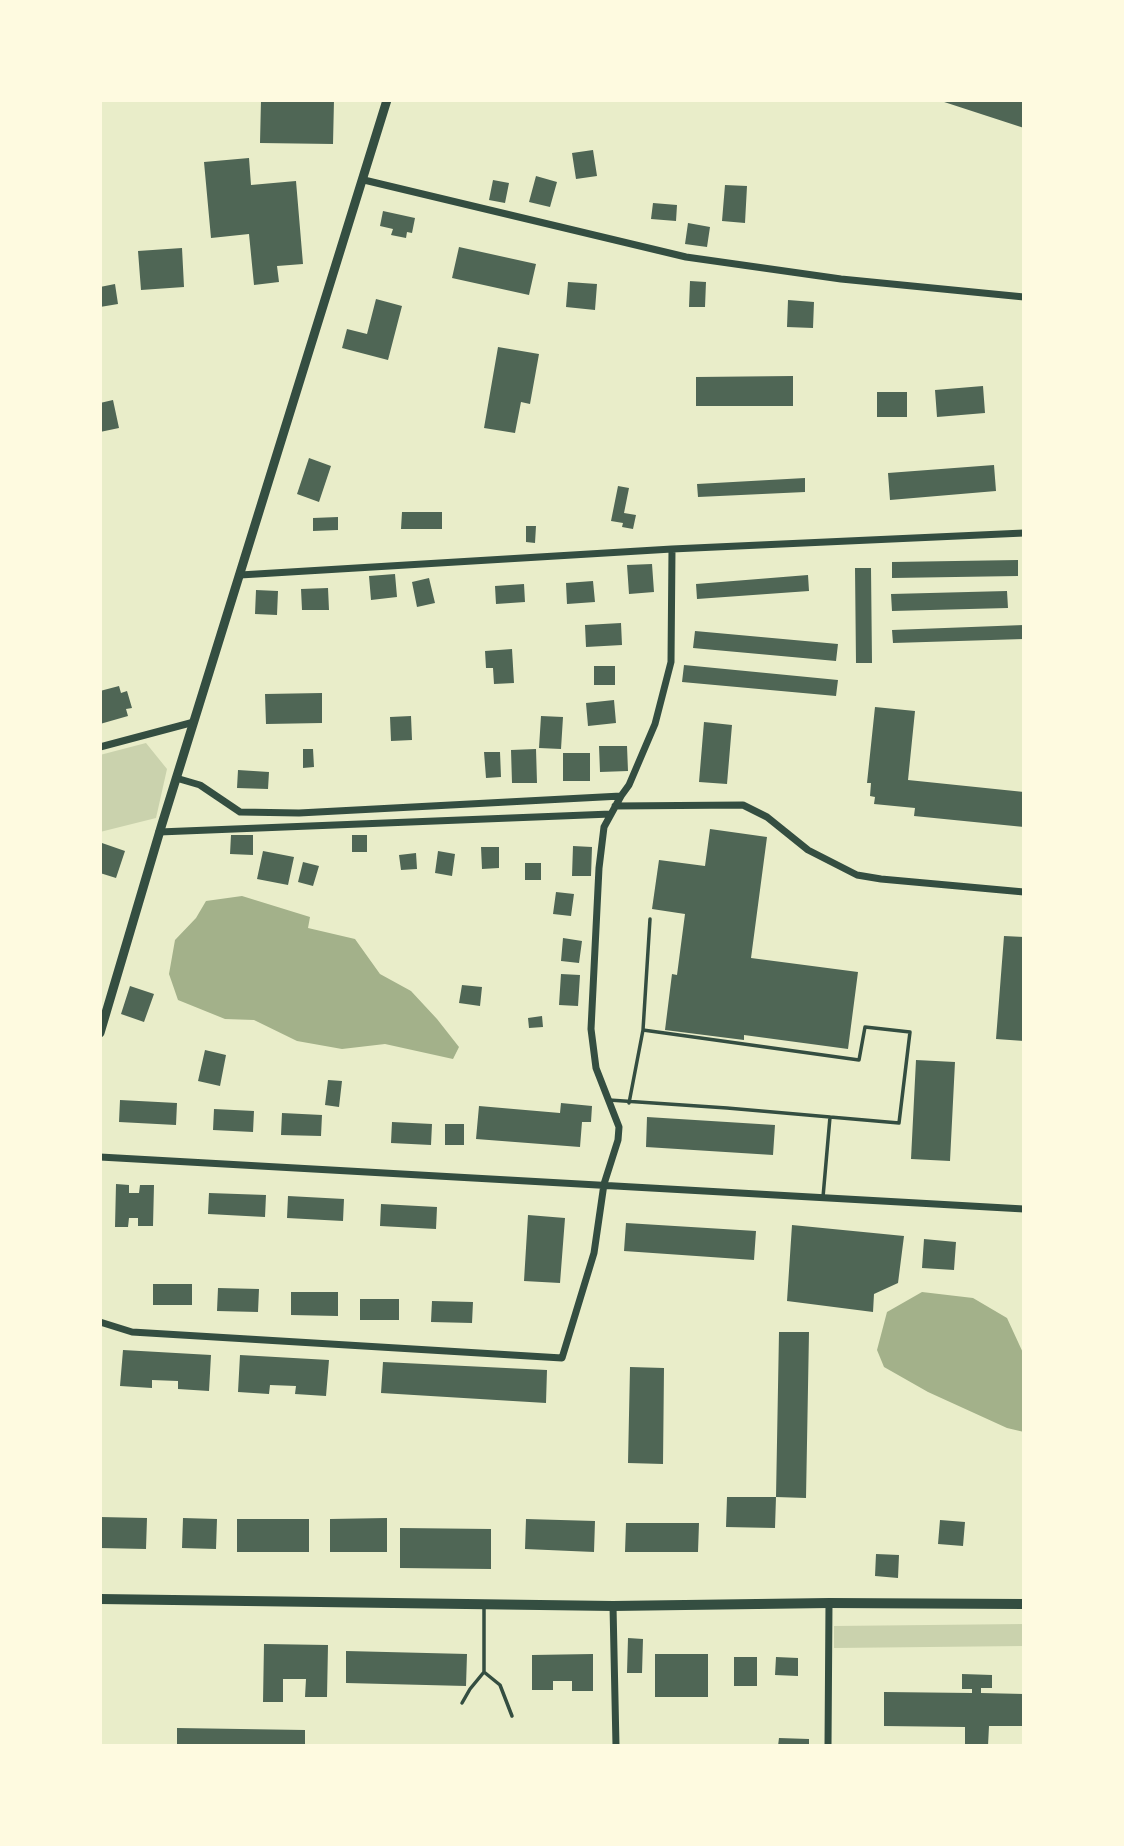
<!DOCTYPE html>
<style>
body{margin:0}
#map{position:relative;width:1124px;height:1846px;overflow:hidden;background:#e9edc9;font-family:Manrope,sans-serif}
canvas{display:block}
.frame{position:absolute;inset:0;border:102px solid #fefae0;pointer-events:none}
</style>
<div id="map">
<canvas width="1124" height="1846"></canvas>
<div class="frame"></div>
</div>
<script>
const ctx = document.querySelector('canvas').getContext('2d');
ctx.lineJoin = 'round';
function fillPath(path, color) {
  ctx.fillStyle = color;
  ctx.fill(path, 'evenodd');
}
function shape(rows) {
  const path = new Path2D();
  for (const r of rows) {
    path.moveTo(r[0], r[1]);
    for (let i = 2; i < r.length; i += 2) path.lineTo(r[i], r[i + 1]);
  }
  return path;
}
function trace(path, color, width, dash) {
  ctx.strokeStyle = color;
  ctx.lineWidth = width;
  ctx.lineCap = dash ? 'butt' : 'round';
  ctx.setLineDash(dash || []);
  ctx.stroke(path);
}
const green = shape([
 [146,743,167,769,156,818,100,832,100,755],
 [1024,1624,1024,1646,834,1648,834,1626]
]);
const water = shape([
 [242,896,310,917,308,928,355,939,380,974,411,991,437,1019,459,1047,453,1059,385,1044,342,1049,297,1041,254,1020,225,1019,178,1000,169,974,175,940,196,918,206,901],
 [922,1292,973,1298,1007,1318,1024,1355,1024,1432,1007,1428,928,1392,884,1367,877,1350,887,1312]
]);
const building = shape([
 [261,100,334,100,333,144,260,143],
 [938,100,1024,100,1024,128],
 [593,150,597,176,576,179,572,153],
 [249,158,251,185,296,181,303,264,277,266,279,282,254,285,249,234,211,238,204,162],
 [536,176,557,182,550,207,529,202],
 [493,180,509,183,505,203,489,200],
 [725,185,747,186,745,223,722,221],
 [653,203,677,205,676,221,651,219],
 [383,211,415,218,412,233,407,232,406,238,391,235,393,229,380,226],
 [688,223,710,227,707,247,685,244],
 [459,247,536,264,529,295,452,278],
 [182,248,184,287,141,290,138,251],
 [690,281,706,282,705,307,689,307],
 [568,282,597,284,595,310,566,307],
 [115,284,118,304,100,307,100,287],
 [376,299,402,306,388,360,342,348,347,329,367,334],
 [788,300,814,302,813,328,787,327],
 [498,347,539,354,530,404,521,402,515,433,484,428],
 [793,376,793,406,696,406,696,377],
 [983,386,985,413,937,417,935,390],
 [877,392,907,392,907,417,877,417],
 [113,400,119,428,100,432,100,403],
 [309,458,331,466,319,502,297,494],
 [994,465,996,491,890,500,888,473],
 [805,478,805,492,698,497,697,484],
 [618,486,629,488,624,513,636,515,633,529,622,527,623,523,611,521],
 [402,512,442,512,442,529,401,529],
 [338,517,338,530,313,531,313,518],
 [526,526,536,526,535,543,526,542],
 [1018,560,1018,576,892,578,892,562],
 [652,564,654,592,629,594,627,565],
 [855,568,871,568,872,663,856,663],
 [395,574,397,597,371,600,369,576],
 [808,575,809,591,697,599,696,584],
 [429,578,435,603,417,607,412,582],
 [593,581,595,602,567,604,566,583],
 [524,584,525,602,496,604,495,586],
 [328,588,329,610,302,610,301,589],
 [256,590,278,591,277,615,255,614],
 [1007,591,1008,608,892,611,891,594],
 [621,623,622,645,586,647,585,625],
 [1024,625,1024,639,893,643,892,630],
 [695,631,838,644,836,661,693,648],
 [512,649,514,683,494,684,493,668,486,668,485,651],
 [684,665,838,680,836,696,682,682],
 [594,666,615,666,615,685,594,685],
 [119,686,121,693,127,691,132,708,126,709,128,716,100,724,100,691],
 [322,693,322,723,266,724,265,694],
 [614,700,616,723,588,726,586,703],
 [875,707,915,711,908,780,1024,792,1024,827,914,816,915,808,874,804,875,797,870,796,871,783,867,783],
 [411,716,412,740,391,741,390,717],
 [541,716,563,717,561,749,539,748],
 [704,722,732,725,727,784,699,782],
 [599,746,627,746,628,771,600,772],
 [303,749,313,749,314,767,303,768],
 [536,749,537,783,512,783,511,750],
 [484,752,500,752,501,777,486,778],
 [563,753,590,753,590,781,563,781],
 [238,770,269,772,268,789,237,788],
 [710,829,767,837,751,958,858,972,848,1049,744,1035,744,1040,665,1030,672,974,677,975,685,914,652,909,659,860,705,866],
 [231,835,253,835,253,855,230,854],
 [352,835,367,835,367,852,352,852],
 [102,843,125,851,116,878,100,873],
 [573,846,592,847,591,876,572,876],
 [481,847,499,847,499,868,482,869],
 [263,851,294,857,288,885,257,879],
 [438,851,455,854,452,876,435,873],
 [416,853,417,869,401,870,399,855],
 [303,862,319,866,313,886,298,882],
 [525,863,541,863,541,880,525,880],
 [556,892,574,894,571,916,553,914],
 [1004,936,1024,937,1024,1041,996,1039],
 [563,938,582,941,579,963,561,961],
 [561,974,580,975,578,1006,559,1005],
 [462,985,482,987,480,1006,459,1003],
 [130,986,154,994,144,1022,121,1014],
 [542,1016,543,1027,529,1028,528,1018],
 [205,1050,226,1055,220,1086,198,1081],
 [916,1060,955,1062,950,1161,911,1159],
 [328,1080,342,1081,339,1107,325,1105],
 [120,1100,177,1103,176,1125,119,1122],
 [561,1103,592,1106,591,1122,582,1122,580,1147,476,1139,479,1106,560,1113],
 [214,1109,254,1111,253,1132,213,1130],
 [282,1113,322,1115,321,1136,281,1135],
 [647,1117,775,1125,773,1155,646,1147],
 [392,1122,432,1124,431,1145,391,1143],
 [445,1124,464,1124,464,1145,445,1145],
 [116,1184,129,1185,129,1193,139,1193,140,1185,154,1185,153,1226,138,1226,138,1218,129,1218,128,1227,115,1227],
 [209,1193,266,1195,265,1217,208,1214],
 [288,1196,344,1199,343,1221,287,1218],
 [381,1204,437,1207,436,1229,380,1226],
 [528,1215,565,1218,560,1283,524,1281],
 [626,1223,756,1231,754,1260,624,1251],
 [792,1225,904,1236,898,1283,874,1294,873,1312,787,1301],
 [924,1239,956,1242,954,1270,922,1268],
 [153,1284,192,1284,192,1305,153,1305],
 [218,1288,259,1289,258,1312,217,1311],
 [291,1292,338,1292,338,1316,291,1315],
 [360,1299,399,1299,399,1320,360,1320],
 [432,1301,473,1302,472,1323,431,1322],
 [779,1332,809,1332,806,1498,776,1497],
 [123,1350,211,1355,209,1391,178,1389,178,1381,152,1380,152,1388,120,1386],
 [240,1355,329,1360,326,1396,295,1394,296,1386,270,1385,269,1394,238,1392],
 [383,1362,547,1370,546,1403,381,1393],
 [630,1367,664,1368,663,1464,628,1463],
 [727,1497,776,1497,775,1528,726,1527],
 [100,1517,147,1518,146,1549,100,1548],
 [183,1518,217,1519,216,1549,182,1548],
 [387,1518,387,1552,330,1552,330,1519],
 [237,1519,309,1519,309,1552,237,1552],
 [526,1519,595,1521,594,1552,525,1549],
 [940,1520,965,1522,963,1546,938,1544],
 [626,1523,699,1523,698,1552,625,1552],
 [400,1528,491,1529,491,1569,400,1568],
 [876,1554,899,1555,898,1578,875,1576],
 [628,1638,643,1639,642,1673,627,1673],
 [264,1644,328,1645,327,1697,305,1697,306,1679,283,1679,283,1702,263,1702],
 [346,1651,467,1654,466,1686,346,1683],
 [593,1654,593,1691,572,1691,572,1681,553,1681,553,1690,532,1690,532,1655],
 [655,1654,708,1654,708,1697,655,1697],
 [734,1657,757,1657,757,1686,734,1686],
 [776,1657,798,1658,798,1676,775,1675],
 [962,1674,992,1675,992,1688,981,1688,981,1693,1024,1694,1024,1726,989,1726,988,1746,965,1746,965,1727,884,1726,884,1692,972,1693,972,1689,962,1689],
 [177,1728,305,1730,305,1746,177,1746],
 [779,1738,809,1739,809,1746,778,1746]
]);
const service = shape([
 [643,1030,859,1060,865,1027,910,1032,899,1123,830,1117,823,1197],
 [609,1100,727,1108,830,1117],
 [629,1103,643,1030,650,919],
 [484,1605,484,1672,500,1685,512,1716],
 [462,1703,470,1689,484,1672]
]);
const minor = shape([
 [364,180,686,257,841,279,1024,297],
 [240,575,672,549,1024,533],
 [100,747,194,722],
 [176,778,200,785,240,812,299,813,621,796],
 [615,806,743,805,767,817,808,850,857,875,881,879,1024,892],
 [159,832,611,814],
 [100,1157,1024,1209],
 [100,1322,132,1332,562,1358,594,1253,604,1184,618,1140,619,1127,596,1068,591,1029,599,868,604,827,621,796,629,785,655,724,671,662,672,549],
 [613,1606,616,1746],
 [828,1746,829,1603]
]);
const tertiary = shape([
 [100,1033,162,824,387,100]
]);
const secondary = shape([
 [100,1599,613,1606,829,1603,1024,1604]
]);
fillPath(green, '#cad2ad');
fillPath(water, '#a3b18a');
fillPath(building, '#4f6655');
trace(service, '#344e41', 3.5);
trace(minor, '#344e41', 7);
trace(tertiary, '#344e41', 9);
trace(secondary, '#344e41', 10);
</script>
